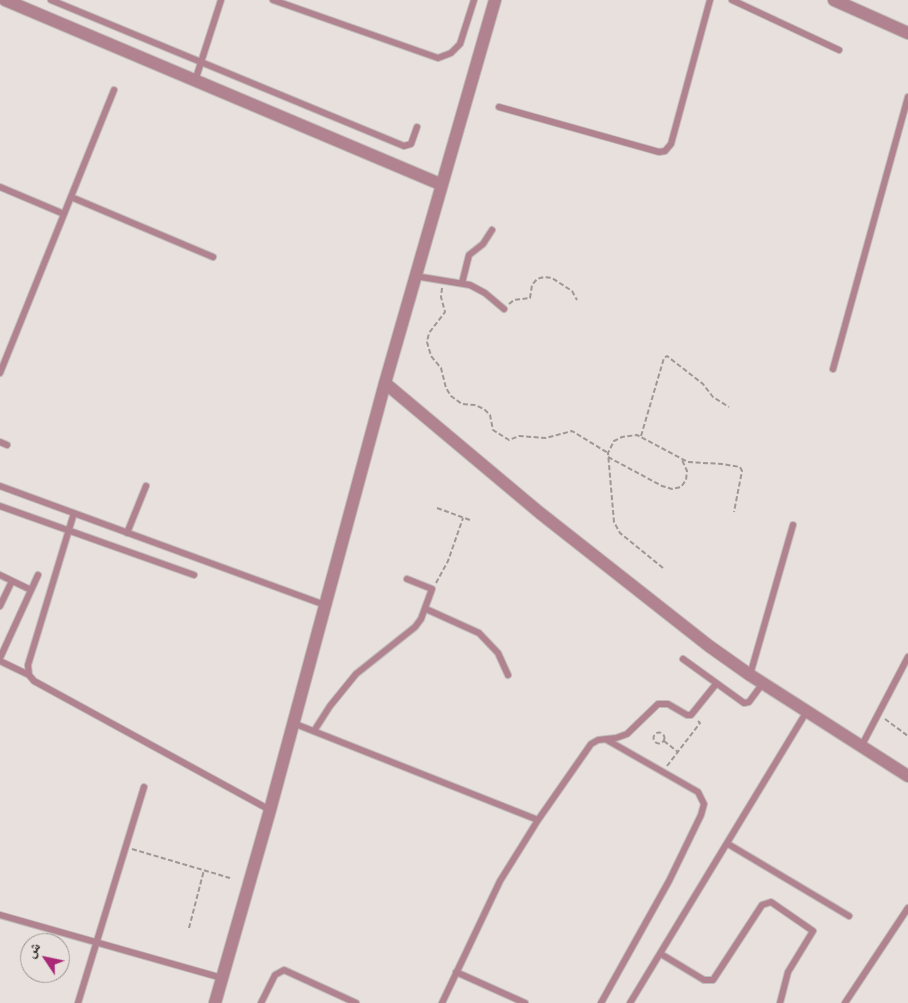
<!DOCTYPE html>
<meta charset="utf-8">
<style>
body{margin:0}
#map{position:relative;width:908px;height:1003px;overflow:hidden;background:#e7e0dc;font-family:Signika,"Noto Naskh Arabic",sans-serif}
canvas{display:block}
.north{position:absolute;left:20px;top:933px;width:50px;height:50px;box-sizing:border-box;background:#e7e0dc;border:1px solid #9c9693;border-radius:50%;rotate:304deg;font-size:14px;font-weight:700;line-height:20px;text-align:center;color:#2b2826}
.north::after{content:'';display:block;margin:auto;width:18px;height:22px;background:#a92877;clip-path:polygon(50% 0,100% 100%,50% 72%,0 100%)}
</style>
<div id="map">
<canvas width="908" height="1003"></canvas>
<div class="north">ش</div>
</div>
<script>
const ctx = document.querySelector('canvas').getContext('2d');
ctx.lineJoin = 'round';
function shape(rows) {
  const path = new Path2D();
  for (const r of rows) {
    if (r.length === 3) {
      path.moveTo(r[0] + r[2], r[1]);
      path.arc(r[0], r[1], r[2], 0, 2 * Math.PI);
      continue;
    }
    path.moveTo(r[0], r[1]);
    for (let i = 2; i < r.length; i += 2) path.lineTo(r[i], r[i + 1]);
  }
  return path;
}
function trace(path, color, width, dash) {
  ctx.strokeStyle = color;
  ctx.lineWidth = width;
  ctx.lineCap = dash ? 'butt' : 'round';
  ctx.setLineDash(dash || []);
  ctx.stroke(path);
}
const path = shape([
 [442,288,441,297,445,312,429,333,427,342,431,356,441,368,446,388,451,396,462,404,475,405,484,409,490,415,493,430,509,440,519,436,546,438,572,431,608,453],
 [509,304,514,300,530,298,532,285,537,279,544,277,552,278,572,291,577,300],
 [641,436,664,358,667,356,703,384,713,397,729,407],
 [608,457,662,486,672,489,681,487,686,480,687,471,682,460],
 [437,508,470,520],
 [663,568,620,533,614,522,608,453,614,441,622,437,637,435,688,462,722,464,740,467,742,471,734,512],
 [436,583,448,561,463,518],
 [885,719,908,736],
 [659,738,5.5],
 [664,741,678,752],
 [667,766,700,723,698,721],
 [132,849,230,878],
 [189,928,204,870]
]);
const service = shape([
 [51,0,404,146,411,144,417,127],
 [273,0,438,58,451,53,460,44,474,0],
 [732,0,839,50],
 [195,81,221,0],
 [499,107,659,152,665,151,671,144,710,0],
 [0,187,64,214],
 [71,197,213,257],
 [415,276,470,285,485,293,504,309],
 [462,283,469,255,483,244,492,230],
 [833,369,908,97],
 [0,373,114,90],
 [0,442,7,445],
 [0,486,325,605],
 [0,506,194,575],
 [74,513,28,665,29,675,34,681,270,810],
 [127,533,146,486],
 [0,575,31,590],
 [0,606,12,581],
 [426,609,479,633,498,653,508,675],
 [0,658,38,575],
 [683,659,744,703,749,702,763,683],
 [0,661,29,675],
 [750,675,793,525],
 [293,723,538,820],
 [314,731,330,706,356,674,415,627,421,619,432,589,407,579],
 [862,745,908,657],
 [728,844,849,916],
 [0,915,222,978],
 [661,954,704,980,713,980,762,905,771,902,813,931,788,972,780,1003],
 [456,972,525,1003],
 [78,1003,144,787],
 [261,1003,275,975,284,970,356,1003],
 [442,1003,500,881,538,820,591,744,598,740,616,738,627,734,658,704,668,704,687,715,691,715,716,684],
 [601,1003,669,881,701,815,704,804,698,792,607,740],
 [630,1003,807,711],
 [845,1003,908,908]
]);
const minor = shape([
 [5,0,440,184],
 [834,0,908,33],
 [385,383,540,513,709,646,750,675,908,776],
 [215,1003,270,810,385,383,495,0]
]);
trace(service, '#c1bbb8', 8);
trace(minor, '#c1bbb8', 14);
trace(path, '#9e9895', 2, [5, 2.5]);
trace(service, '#b18290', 6);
trace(minor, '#b18290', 12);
</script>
